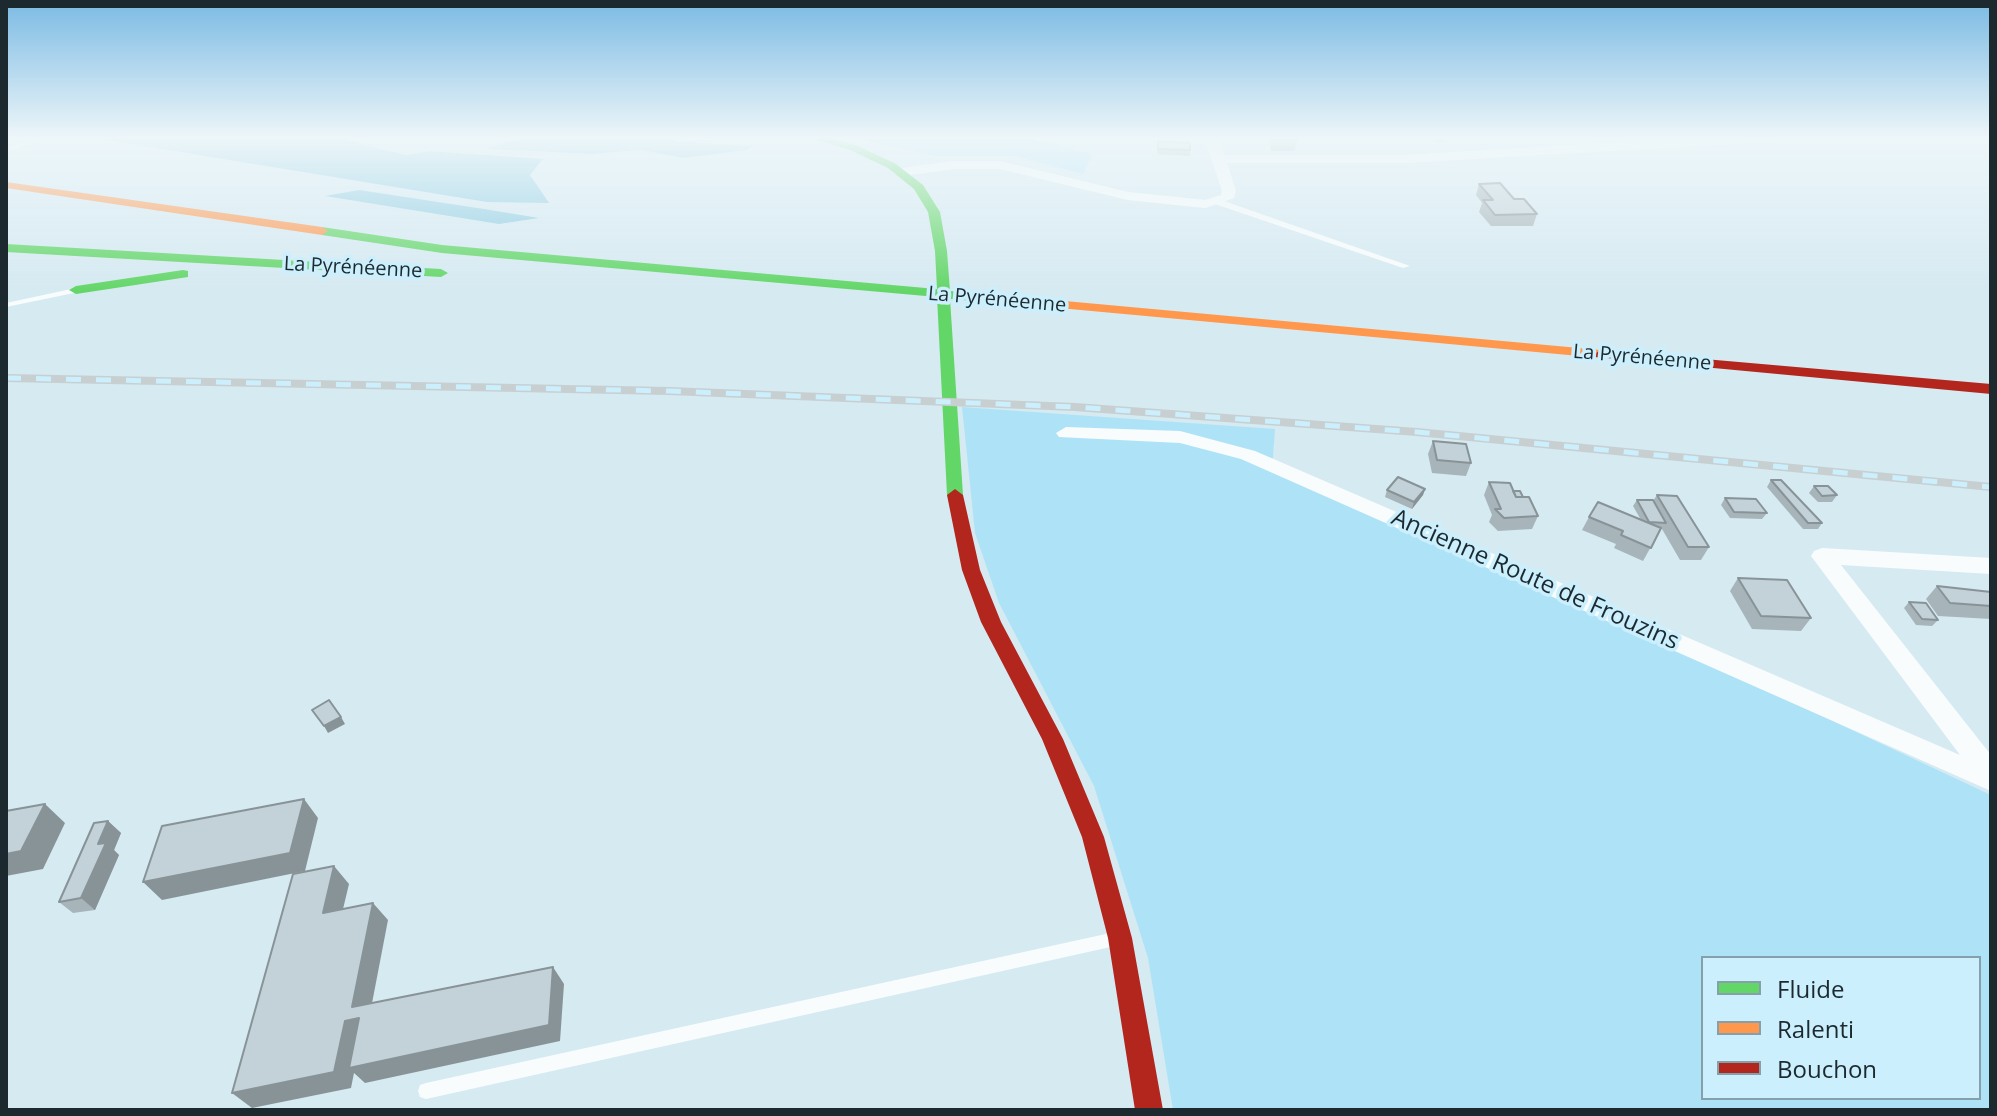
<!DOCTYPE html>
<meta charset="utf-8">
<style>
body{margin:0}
#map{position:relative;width:1997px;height:1116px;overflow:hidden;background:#d6eaf2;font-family:"Open Sans",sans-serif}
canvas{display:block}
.frame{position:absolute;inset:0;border:8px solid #1c2a2f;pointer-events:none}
.legend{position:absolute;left:1701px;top:956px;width:280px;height:144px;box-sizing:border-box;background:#cbeffd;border:2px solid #85a0ab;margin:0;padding:10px 14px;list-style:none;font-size:24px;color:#1c2a2f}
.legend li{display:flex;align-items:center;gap:16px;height:40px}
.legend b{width:40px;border:2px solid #85a0ab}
</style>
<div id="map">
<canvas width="1997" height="1116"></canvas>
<div class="frame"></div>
<ul class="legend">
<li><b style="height:10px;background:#63d668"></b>Fluide</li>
<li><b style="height:10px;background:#ff974d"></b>Ralenti</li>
<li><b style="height:10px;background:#b3261e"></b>Bouchon</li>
</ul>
</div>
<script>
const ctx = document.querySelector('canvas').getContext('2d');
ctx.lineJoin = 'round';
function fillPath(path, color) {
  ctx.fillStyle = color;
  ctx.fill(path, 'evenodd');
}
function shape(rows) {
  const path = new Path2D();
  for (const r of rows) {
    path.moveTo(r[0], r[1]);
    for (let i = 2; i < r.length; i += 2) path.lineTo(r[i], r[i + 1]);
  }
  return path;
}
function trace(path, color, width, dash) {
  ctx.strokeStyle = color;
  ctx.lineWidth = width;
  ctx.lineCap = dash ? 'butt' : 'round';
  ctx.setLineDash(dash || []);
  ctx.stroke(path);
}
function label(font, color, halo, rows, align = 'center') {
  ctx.font = font + ' "Open Sans",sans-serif';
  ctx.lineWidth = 7;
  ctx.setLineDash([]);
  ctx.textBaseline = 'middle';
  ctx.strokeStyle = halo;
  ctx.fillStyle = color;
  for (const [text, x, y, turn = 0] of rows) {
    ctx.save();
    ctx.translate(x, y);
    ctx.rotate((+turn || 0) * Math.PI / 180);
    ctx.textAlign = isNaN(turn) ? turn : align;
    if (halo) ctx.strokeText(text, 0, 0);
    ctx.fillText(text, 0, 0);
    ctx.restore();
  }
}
const green = shape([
 [842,136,1020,136,1093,154,1083,174,1015,156,935,156],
 [962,407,1275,429,1272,470,1743,679,1991,795,1991,1110,1173,1110,1148,958,1094,786,999,603,975,533],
 [1703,958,1979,958,1979,1098,1703,1098]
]);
const forest = shape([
 [82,136,330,136,406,155,429,151,543,159,530,175,549,203,487,202],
 [525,136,665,136,679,142,752,146,748,150,683,158,641,150,592,154,487,149],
 [359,190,484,209,539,218,499,224,325,196]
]);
const lane = shape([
 [39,136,49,136,6,152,6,148,39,136],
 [1215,200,1221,200,1410,266,1403,268,1215,204,1215,200],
 [76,288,79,288,79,292,6,307,6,303,76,288],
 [1115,932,1120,934,1123,939,1120,944,1115,946,426,1099,420,1097,418,1091,420,1085,426,1083,1115,932]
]);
const street = shape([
 [1204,136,1218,136,1224,155,1406,155,1723,136,1798,136,1792,140,1406,163,1227,163,1236,191,1234,198,1205,208,1128,200,1000,169,953,169,902,176,895,172,902,168,953,161,1000,161,1128,192,1205,200,1221,195,1222,191,1204,136],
 [1066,427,1180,431,1255,451,1960,755,1811,556,1814,551,1822,548,1991,558,1991,574,1841,565,1991,755,1991,791,1241,459,1180,443,1059,437,1056,433,1066,427]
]);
const fast = shape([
 [805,136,823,136,858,146,896,164,923,185,940,212,947,251,950,291,999,295,1006,299,999,303,950,299,963,495,961,499,949,499,947,495,937,297,442,253,322,235,316,231,322,227,442,245,937,289,935,251,928,212,914,189,888,168,850,150,805,136],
 [6,244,441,269,448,273,441,277,6,252,6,244],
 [183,270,188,271,188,277,76,294,69,290,76,286,183,270]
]);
const slow = shape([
 [6,182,322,227,328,231,322,235,6,188,6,182],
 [999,295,1601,350,1608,354,1601,358,994,302,994,296,999,295]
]);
const jam = shape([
 [1601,350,1991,384,1991,394,1596,357,1594,354,1601,350],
 [955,489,963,495,980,570,1001,622,1063,739,1104,837,1132,938,1163,1110,1135,1110,1108,938,1082,837,1042,739,981,622,962,570,947,495,955,489]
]);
const rail = shape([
 [6,378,669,391,1075,407,1417,432,1991,487]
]);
const wall = shape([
 [1269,136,1295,136,1297,140,1295,151,1271,151],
 [1333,136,1347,136,1346,139,1335,139],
 [1428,136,1447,136,1445,142,1435,142],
 [1557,136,1584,136,1583,139,1560,140],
 [1158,141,1190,150,1190,156,1157,154],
 [1479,184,1514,199,1537,214,1533,226,1491,226,1479,212,1482,203,1476,195],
 [1433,441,1471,463,1466,476,1432,473,1428,454],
 [1771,480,1822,523,1818,529,1803,529,1767,487],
 [1489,482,1513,491,1523,497,1538,516,1532,529,1498,531,1489,522,1492,515,1484,495],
 [1814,486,1837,495,1832,502,1818,502,1809,493],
 [1425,489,1423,495,1412,509,1385,497,1387,490],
 [1657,495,1709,547,1701,560,1680,560,1662,529,1661,529,1643,561,1614,548,1616,544,1582,530,1589,517,1641,520,1633,506,1637,500,1653,501],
 [1725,498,1767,513,1762,519,1730,518,1721,505],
 [1738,578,1811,618,1801,631,1752,629,1730,591],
 [1937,586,1991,592,1991,619,1938,616,1926,599],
 [1909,602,1938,620,1932,626,1916,625,1904,608],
 [108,821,121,833,114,850,119,855,95,910,73,913,59,902]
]);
const shadedWall = shape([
 [1561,136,1568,136,1567,139,1560,140],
 [1425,489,1423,495,1412,509,1414,502],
 [341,717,345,724,328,733,324,726],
 [304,799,318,818,305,871,162,900,143,882],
 [45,804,65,823,43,869,6,876,6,854],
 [108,821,121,833,114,850,119,855,95,910,81,898,98,844],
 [334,866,349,884,338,930,323,913],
 [373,903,388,920,368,1024,352,1007],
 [553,967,564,984,560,1041,365,1083,354,1073,351,1088,252,1108,232,1093,345,1021]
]);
const building = shape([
 [1272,136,1295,136,1297,140,1273,140,1272,136],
 [1158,141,1190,143,1190,150,1158,149,1158,141],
 [1500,183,1514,199,1524,199,1537,214,1495,215,1483,200,1493,200,1479,184,1500,183],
 [1433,441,1466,444,1471,463,1437,460,1433,441],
 [1398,477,1425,489,1414,502,1387,490,1398,477],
 [1771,480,1781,480,1822,523,1808,523,1771,480],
 [1489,482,1510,483,1516,497,1529,497,1538,516,1504,518,1495,509,1501,509,1489,482],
 [1814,486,1828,486,1837,495,1822,496,1814,486],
 [1513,491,1520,491,1523,497,1516,497,1513,491],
 [1657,495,1677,496,1709,547,1688,547,1657,495],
 [1725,498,1756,499,1767,513,1734,512,1725,498],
 [1637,500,1653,500,1666,523,1649,522,1637,500],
 [1598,502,1661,528,1651,548,1621,535,1623,531,1589,517,1598,502],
 [1738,578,1787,580,1811,618,1761,616,1738,578],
 [1937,586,1991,592,1991,606,1950,603,1937,586],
 [1909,602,1926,603,1938,620,1922,619,1909,602],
 [329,700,341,717,324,726,312,710,329,700],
 [304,799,290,853,143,882,162,826,304,799],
 [45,804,21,851,6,854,6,811,45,804],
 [108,821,98,844,106,843,81,898,59,902,94,823,108,821],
 [334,866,323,913,373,903,352,1007,553,967,549,1025,349,1068,359,1018,345,1021,334,1072,232,1093,293,874,334,866]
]);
const farStreetnames = [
 ["La Pyrénéenne",353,268,3],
 ["La Pyrénéenne",997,300,5],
 ["La Pyrénéenne",1642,358,5]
];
const streetNames = [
 ["Ancienne Route de Frouzins",1535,580,24]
];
fillPath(green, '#aee3f7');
fillPath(forest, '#8fcde2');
fillPath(lane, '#f9fcfd');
fillPath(street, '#f9fcfd');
fillPath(fast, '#63d668');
fillPath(slow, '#ff974d');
fillPath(jam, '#b3261e');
trace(rail, '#c8cfd1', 8);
trace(rail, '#cbeffd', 5, [15]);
fillPath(wall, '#a7b5ba');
fillPath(shadedWall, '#889397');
fillPath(building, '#c2d2d8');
trace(building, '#889397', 2);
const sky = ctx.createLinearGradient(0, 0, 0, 292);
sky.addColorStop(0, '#7bbae3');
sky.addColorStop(0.47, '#edf6f9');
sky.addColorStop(1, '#edf6f900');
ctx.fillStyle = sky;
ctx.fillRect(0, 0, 1997, 292);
label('20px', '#1c2a2f', '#cbeffd', farStreetnames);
label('24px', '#1c2a2f', '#cbeffd', streetNames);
</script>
